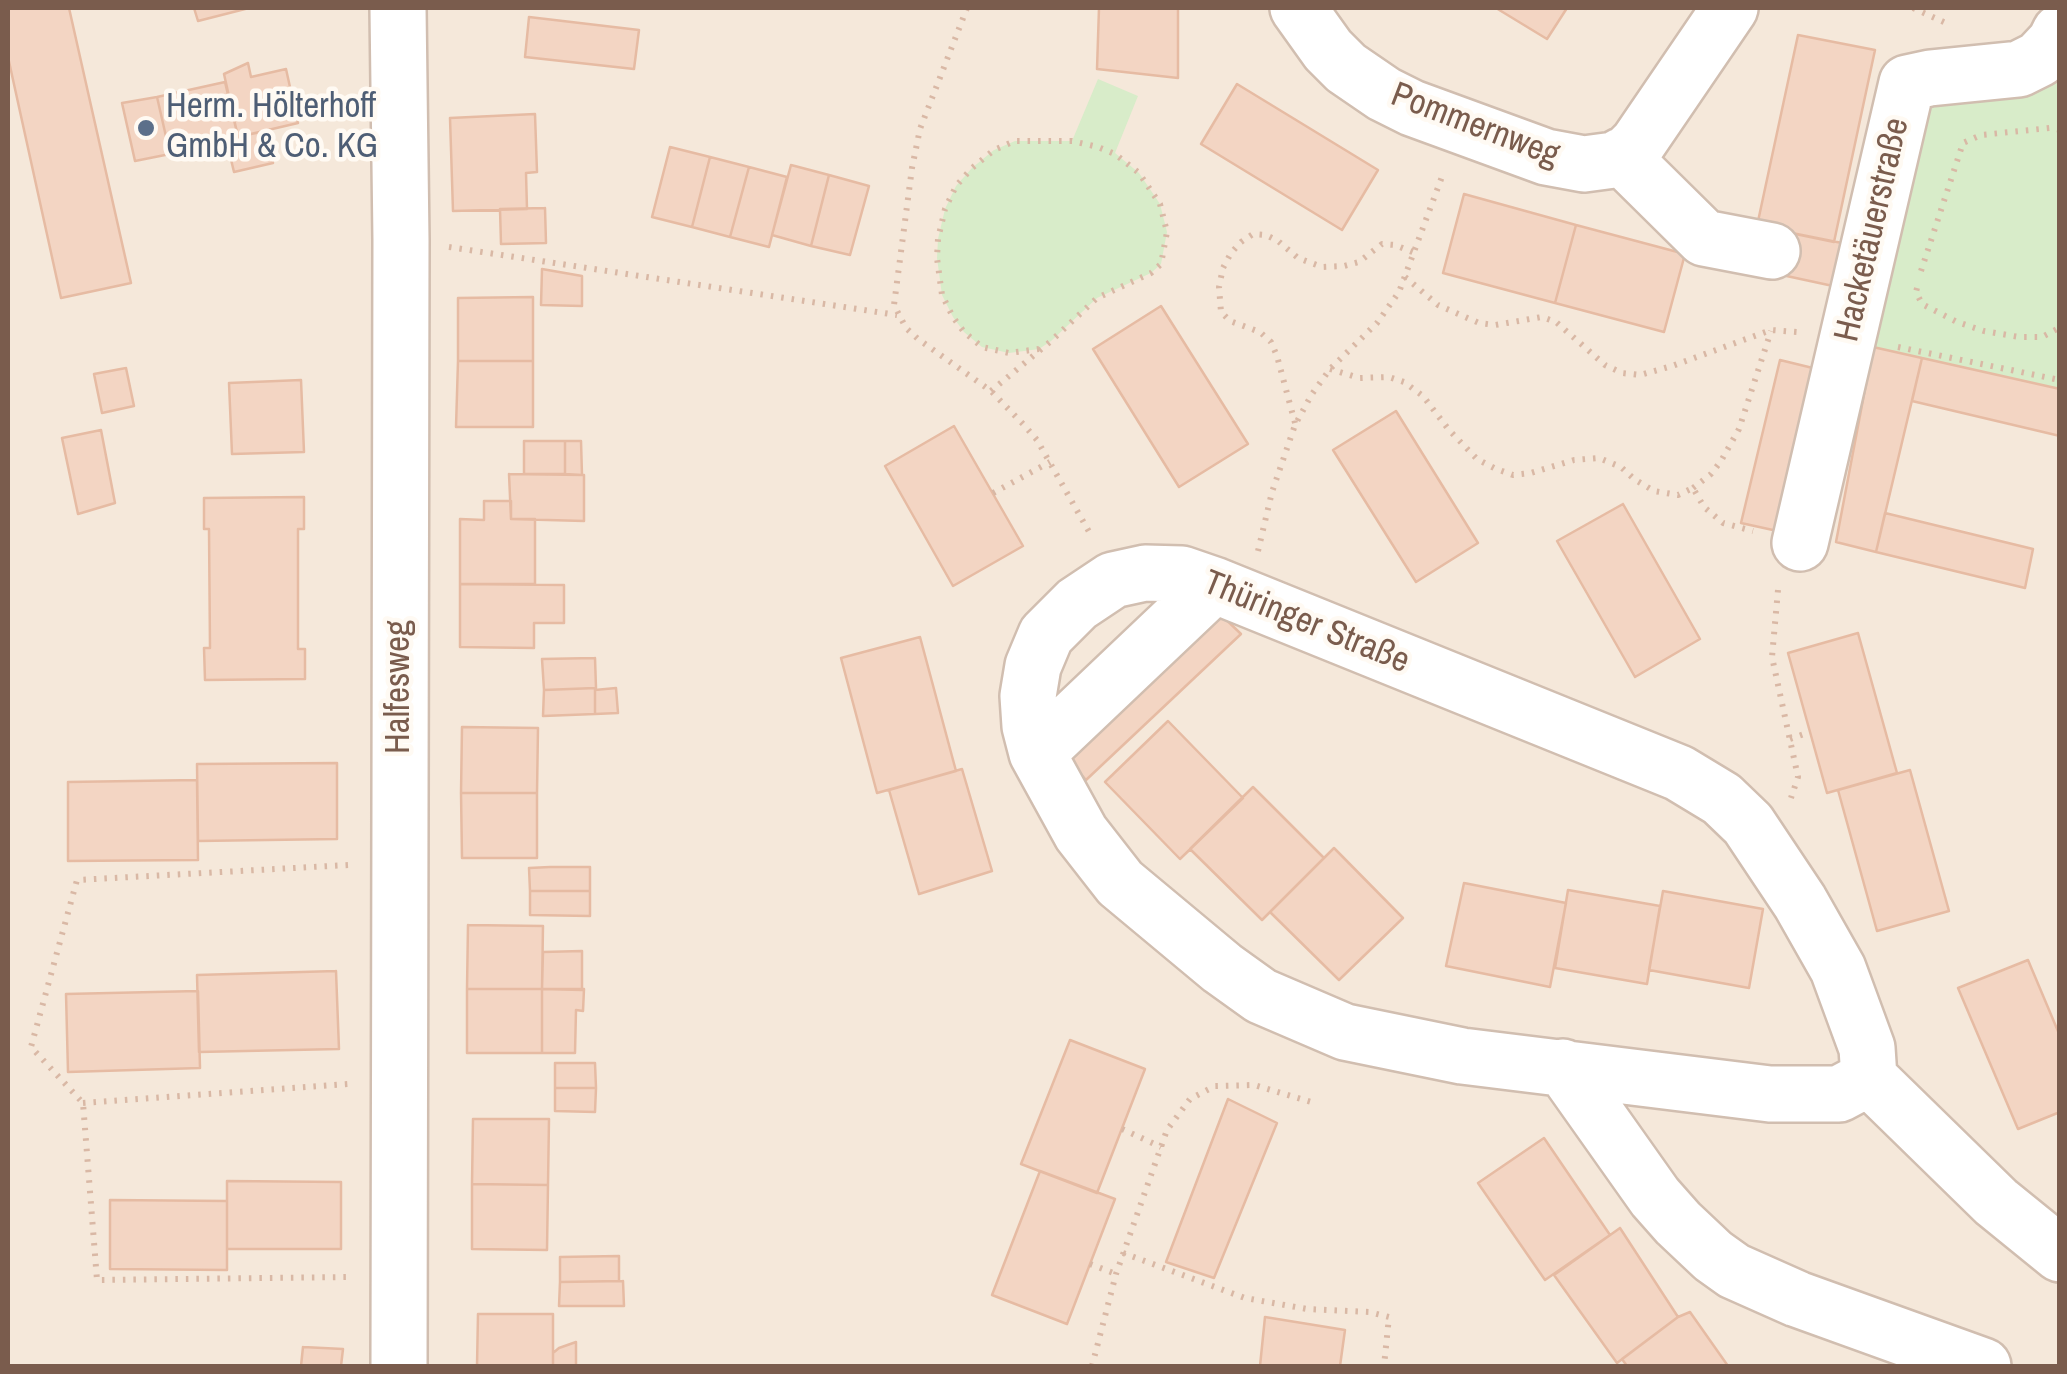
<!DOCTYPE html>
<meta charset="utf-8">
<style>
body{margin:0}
#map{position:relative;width:2067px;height:1374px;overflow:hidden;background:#fdf6ec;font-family:"Archivo Narrow",sans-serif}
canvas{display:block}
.frame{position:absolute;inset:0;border:10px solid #7a5c4d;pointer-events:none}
</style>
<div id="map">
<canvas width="2067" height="1374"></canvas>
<div class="frame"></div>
</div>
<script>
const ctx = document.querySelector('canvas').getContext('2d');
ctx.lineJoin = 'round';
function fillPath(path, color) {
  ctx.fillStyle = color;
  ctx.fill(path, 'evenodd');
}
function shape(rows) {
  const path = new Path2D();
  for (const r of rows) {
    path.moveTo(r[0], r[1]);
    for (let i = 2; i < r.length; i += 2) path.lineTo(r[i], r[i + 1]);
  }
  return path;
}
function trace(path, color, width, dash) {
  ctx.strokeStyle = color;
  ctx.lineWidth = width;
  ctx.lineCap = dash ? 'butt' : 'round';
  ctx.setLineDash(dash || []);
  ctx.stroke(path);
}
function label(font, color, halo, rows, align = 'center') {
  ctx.font = font + ' "Archivo Narrow",sans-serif';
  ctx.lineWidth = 9;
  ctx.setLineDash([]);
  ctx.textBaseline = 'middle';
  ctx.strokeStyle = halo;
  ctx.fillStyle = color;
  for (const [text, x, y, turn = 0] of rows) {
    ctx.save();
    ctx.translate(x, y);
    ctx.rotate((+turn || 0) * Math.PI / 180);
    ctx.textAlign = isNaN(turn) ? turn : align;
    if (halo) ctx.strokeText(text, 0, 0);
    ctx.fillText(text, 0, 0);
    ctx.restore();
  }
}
const residential = shape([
 [8,8,2059,8,2059,1366,8,1366]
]);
const green = shape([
 [1098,79,1138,96,1115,153,1139,173,1160,204,1167,232,1161,264,1151,273,1097,298,1051,341,1039,349,1009,353,982,347,964,332,953,317,942,295,937,258,938,239,945,209,956,186,972,168,994,150,1015,141,1072,141],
 [2059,80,2059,389,1873,347,1921,101]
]);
const building = shape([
 [8,8,69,8,131,283,61,298,8,57,8,8],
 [194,8,249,8,198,21,194,8],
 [1099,8,1178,8,1178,78,1097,69,1099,8],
 [1496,8,1567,8,1547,39,1496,8],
 [529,17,639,30,634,69,525,57,529,17],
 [1798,35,1875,50,1834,242,1757,226,1798,35],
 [248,63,251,77,286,69,298,123,238,137,224,74,248,63],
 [225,82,238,137,226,139,227,143,170,154,157,97,225,82],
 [1237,84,1378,170,1342,230,1201,144,1237,84],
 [157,97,170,154,135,161,122,103,157,97],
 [535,114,537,172,526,173,527,209,453,211,450,118,535,114],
 [266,131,273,163,234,172,226,139,266,131],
 [670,147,710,157,692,227,652,217,670,147],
 [710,157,749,167,730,237,692,227,710,157],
 [791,165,829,175,811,246,772,235,791,165],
 [749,167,787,177,769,247,730,237,749,167],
 [829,175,869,186,850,255,811,246,829,175],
 [1464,194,1576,225,1555,303,1443,273,1464,194],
 [545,208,546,243,501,244,500,209,545,208],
 [1576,225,1685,254,1664,332,1555,303,1576,225],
 [1777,230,1842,243,1833,286,1768,272,1777,230],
 [542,269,582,276,582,306,541,305,542,269],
 [533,297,533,361,458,361,458,298,533,297],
 [1161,306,1248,444,1179,487,1093,349,1161,306],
 [1873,347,1922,358,1876,552,1836,542,1873,347],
 [1922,358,2060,389,2060,436,1912,401,1922,358],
 [1780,360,1821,370,1782,532,1741,523,1780,360],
 [458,361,533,361,533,427,456,427,458,361],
 [126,368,134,406,102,413,94,374,126,368],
 [301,380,304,452,232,454,229,383,301,380],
 [1396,411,1478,543,1416,582,1333,450,1396,411],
 [954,426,1023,546,953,586,885,466,954,426],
 [101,430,115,503,78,514,62,438,101,430],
 [524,441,565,441,565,474,524,474,524,441],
 [565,441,581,441,582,475,565,474,565,441],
 [509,474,584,475,584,521,511,519,509,474],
 [304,497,304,529,298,529,298,649,305,649,305,679,205,680,204,648,210,648,209,529,204,529,204,498,304,497],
 [484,501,511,501,511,519,535,519,535,584,460,584,460,519,484,520,484,501],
 [1623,504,1700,639,1635,677,1557,541,1623,504],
 [1885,513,2033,549,2025,588,1876,552,1885,513],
 [460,584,564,585,564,623,534,623,534,648,460,647,460,584],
 [1212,606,1241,634,1086,780,1059,749,1212,606],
 [1858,633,1897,773,1827,793,1788,653,1858,633],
 [920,637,956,771,877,793,841,658,920,637],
 [595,658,596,688,544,690,542,659,595,658],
 [595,688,595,714,543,716,544,690,595,688],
 [616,688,618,713,595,714,595,690,616,688],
 [1168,721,1243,798,1180,859,1105,782,1168,721],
 [462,727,538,728,537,793,461,793,462,727],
 [337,763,337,839,198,841,197,764,337,763],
 [962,769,992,871,919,894,889,790,962,769],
 [1910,770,1949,911,1877,931,1838,790,1910,770],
 [197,780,198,860,68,861,68,782,197,780],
 [1253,787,1324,858,1262,920,1190,849,1253,787],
 [461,793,537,793,537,858,462,858,461,793],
 [1334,848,1403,918,1339,980,1270,912,1334,848],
 [550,867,590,867,590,891,530,891,529,868,550,867],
 [1464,883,1566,903,1550,987,1446,966,1464,883],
 [1568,890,1660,906,1647,984,1555,968,1568,890],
 [530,891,590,891,590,916,530,915,530,891],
 [1663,891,1763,909,1749,988,1649,970,1663,891],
 [468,925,543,926,542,989,467,989,468,925],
 [582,951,582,990,542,989,543,952,582,951],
 [2028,960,2060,1036,2060,1112,2018,1129,1958,988,2028,960],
 [336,971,339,1049,199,1052,197,975,336,971],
 [467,989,542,989,542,1053,467,1053,467,989],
 [542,989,584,989,583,1011,576,1010,575,1053,542,1053,542,989],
 [198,991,200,1068,68,1072,66,994,198,991],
 [1070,1040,1145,1069,1097,1193,1021,1164,1070,1040],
 [555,1063,595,1063,596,1088,555,1088,555,1063],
 [555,1088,596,1088,595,1112,555,1111,555,1088],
 [1228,1099,1277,1123,1214,1278,1166,1262,1228,1099],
 [473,1119,549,1119,548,1185,472,1184,473,1119],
 [1544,1138,1610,1235,1545,1280,1478,1183,1544,1138],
 [1040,1171,1115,1199,1067,1324,992,1295,1040,1171],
 [227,1181,341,1182,341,1249,227,1249,227,1181],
 [472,1184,548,1185,547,1250,472,1249,472,1184],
 [110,1200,227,1201,227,1270,110,1269,110,1200],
 [1620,1228,1678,1317,1617,1363,1554,1275,1620,1228],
 [619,1256,619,1281,560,1282,560,1257,619,1256],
 [623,1281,624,1306,559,1306,560,1282,623,1281],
 [1690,1312,1728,1366,1627,1366,1622,1359,1678,1317,1690,1312],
 [478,1314,553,1314,553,1366,477,1366,478,1314],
 [1265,1317,1345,1330,1340,1366,1260,1366,1265,1317],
 [576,1342,576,1366,553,1366,553,1353,559,1348,576,1342],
 [303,1347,343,1349,341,1366,301,1366,303,1347]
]);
const path = shape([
 [967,8,920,129,912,168,894,305,906,328,918,339,991,391,1023,424,1037,440,1092,537],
 [1913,8,1948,24],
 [449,247,897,315],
 [1921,271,1963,143,1981,135,2050,128,2060,130],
 [1405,277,1438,305,1479,323,1495,325,1542,317,1556,322,1605,365,1622,373,1640,375,1672,366,1771,330,1797,332],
 [1917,288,1916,292,1922,304,1957,322,1984,331,2019,337,2042,337,2057,329,2060,323],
 [1898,347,2060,380],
 [1330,369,1359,378,1389,377,1404,382,1423,396,1449,430,1477,459,1494,468,1513,475,1531,473,1574,460,1599,458,1621,467,1634,479,1654,491,1678,495,1693,488,1704,507,1723,523,1753,531],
 [991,391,1051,341,1097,298,1151,273,1161,264,1167,232,1160,204,1139,173,1115,154,1098,147,1072,141,1015,141,994,150,972,168,956,186,945,209,938,239,937,258,942,295,953,317,964,332,982,347,1009,353,1039,349],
 [1295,423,1277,356,1271,342,1260,332,1230,321,1221,312,1219,287,1223,268,1231,253,1241,242,1253,234,1266,235,1278,241,1298,258,1322,267,1344,266,1359,262,1382,244,1395,245,1415,253],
 [1693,488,1711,474,1721,461,1739,429,1771,331],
 [993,493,1050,462],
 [1258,551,1272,492,1295,425,1312,394,1330,369,1377,323,1399,292,1443,174],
 [1778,590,1772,657,1798,777,1791,798],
 [1790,739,1810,732],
 [348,865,77,880,31,1047,83,1103,97,1280,351,1277],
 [83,1103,348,1084],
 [1122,1129,1161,1147],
 [1123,1253,1245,1298,1307,1309,1369,1312,1389,1317,1384,1366],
 [1090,1264,1116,1274],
 [1092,1366,1116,1274,1167,1130,1190,1099,1215,1086,1254,1085,1315,1103]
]);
const minor = shape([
 [398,8,401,240,399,1366],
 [1298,8,1328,50,1346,68,1384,94,1412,108,1546,157,1584,164,1614,160,1628,153,1638,143,1730,8],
 [1621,156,1704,238,1772,251],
 [1800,543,1907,83,1930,78,2019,69,2039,59,2055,42,2060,32],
 [1145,573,1182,574,1214,585,1679,773,1722,799,1748,824,1800,902,1838,969,1867,1048,1869,1078,1839,1094,1770,1094,1462,1056,1345,1032,1261,996,1222,968,1120,883,1081,833,1037,753,1030,726,1028,696,1033,666,1046,635,1077,604,1113,580,1145,573],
 [1037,753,1214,585],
 [1563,1067,1655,1197,1678,1223,1713,1256,1734,1271,1797,1299,1983,1366],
 [1869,1078,1996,1202,2060,1254]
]);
const markers = [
 [146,128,10,"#5c6f8a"]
];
const serviceNames = [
 ["Herm. Hölterhoff",166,108],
 ["GmbH & Co. KG",166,148]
];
const streetNames = [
 ["Pommernweg",1475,126,21],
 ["Hacketäuerstraße",1873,230,-77],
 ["Thüringer Straße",1306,623,22],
 ["Halfesweg",400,687,-90]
];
fillPath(residential, '#f5e8da');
fillPath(green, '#d8ecc9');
fillPath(building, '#f3d5c3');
trace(building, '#e6bba3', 2.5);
trace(minor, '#d1beb0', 60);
trace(path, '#d9b8a5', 6, [2.5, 8]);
trace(minor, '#fff', 55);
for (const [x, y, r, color] of markers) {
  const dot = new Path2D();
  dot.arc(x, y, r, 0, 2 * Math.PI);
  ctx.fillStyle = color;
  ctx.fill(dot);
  trace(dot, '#fffaf3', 4);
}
label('35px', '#4e5e75', '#fffaf3', serviceNames, 'left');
label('35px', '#7a5c4d', '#fffaf3', streetNames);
</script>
